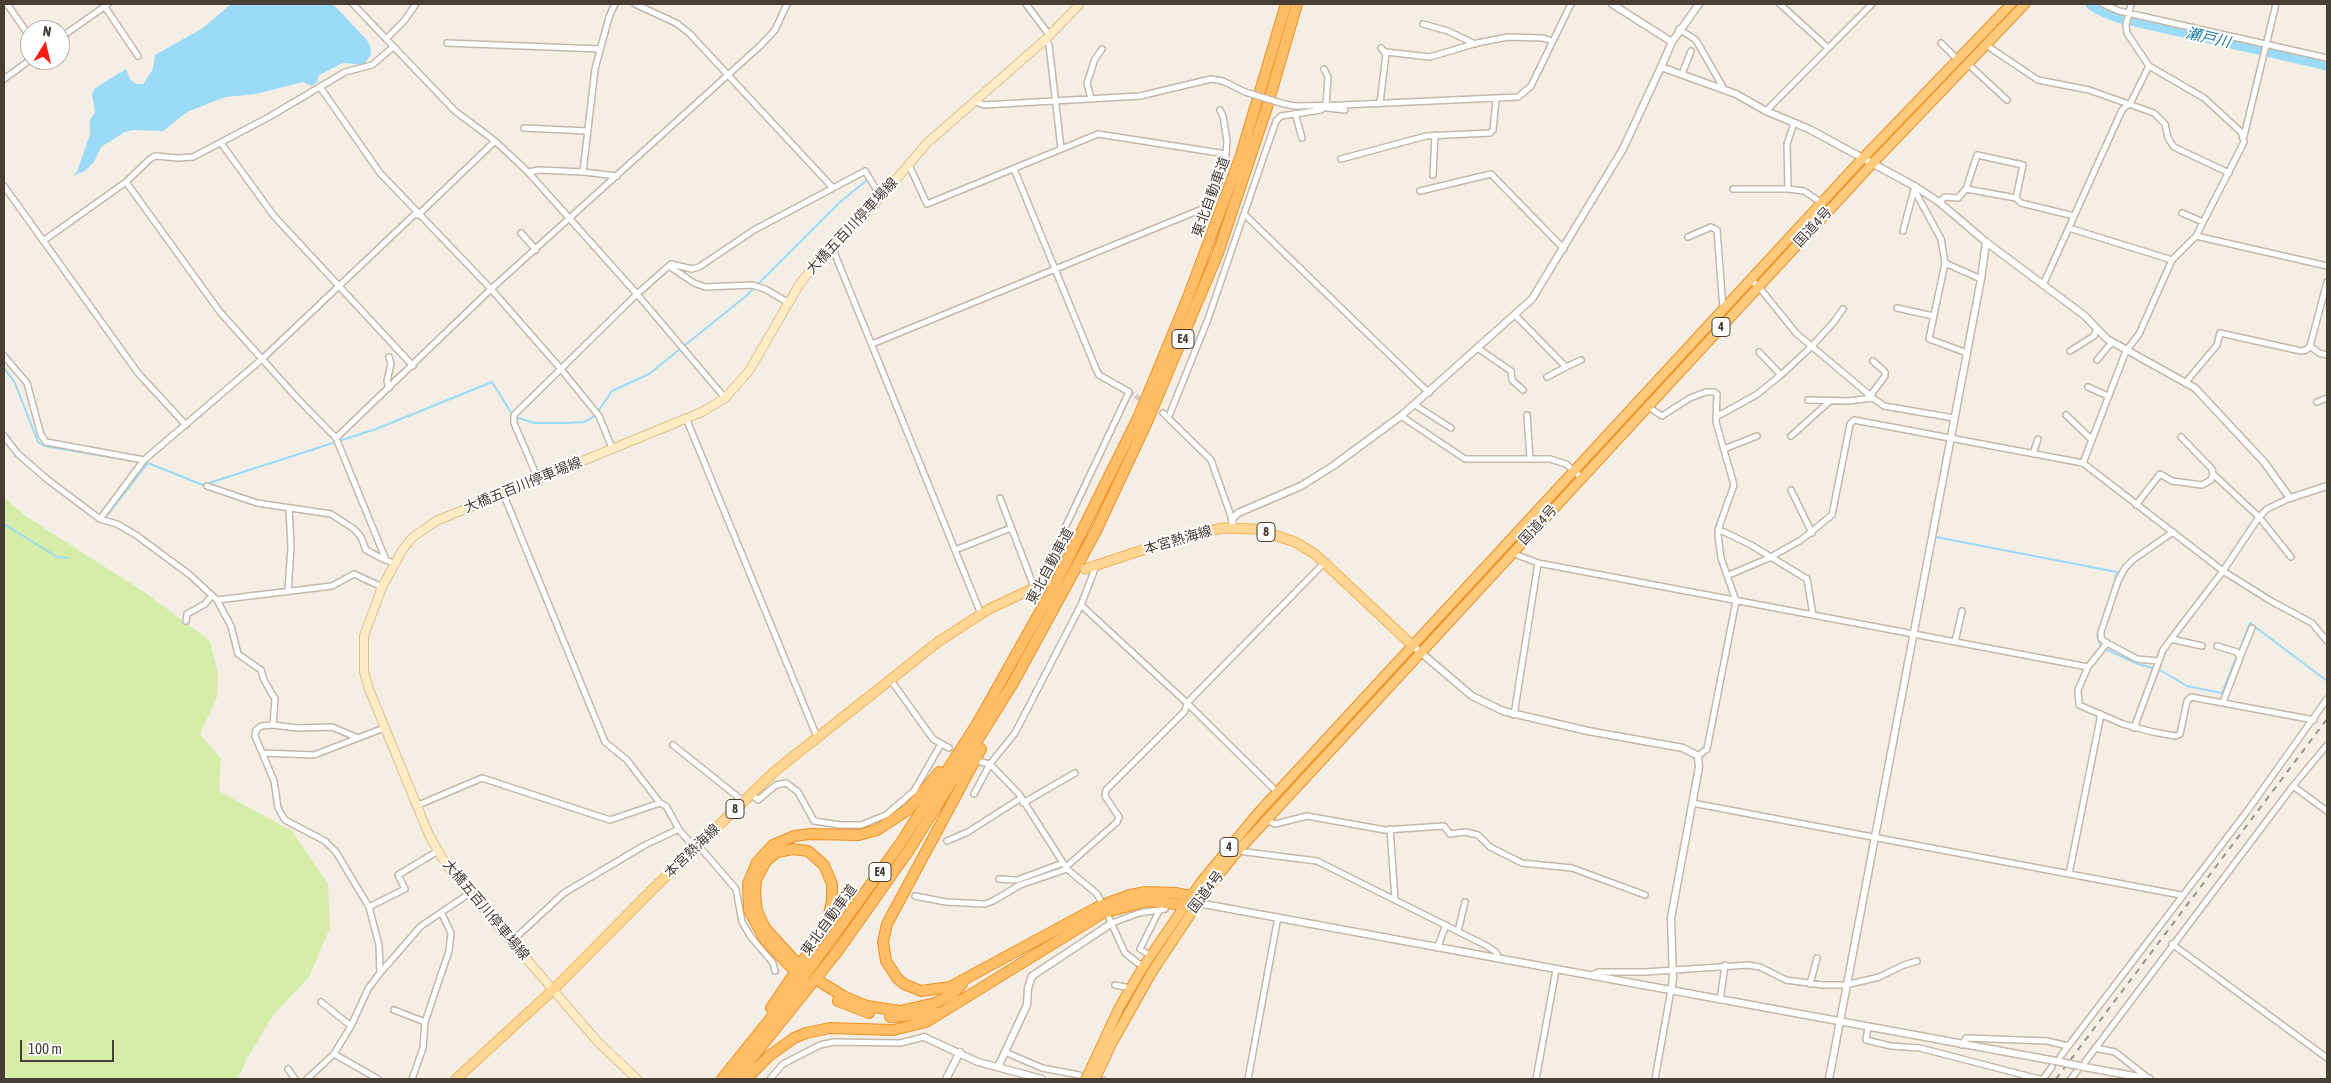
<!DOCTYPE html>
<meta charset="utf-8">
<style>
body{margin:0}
#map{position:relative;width:2331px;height:1083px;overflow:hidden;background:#f4eee5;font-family:"Asap Condensed",sans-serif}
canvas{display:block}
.frame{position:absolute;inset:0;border:5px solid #483e34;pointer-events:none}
.north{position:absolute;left:20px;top:20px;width:50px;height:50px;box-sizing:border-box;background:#fff;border:1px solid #b6b2ae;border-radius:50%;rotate:9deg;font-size:14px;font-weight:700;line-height:20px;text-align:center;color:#483e34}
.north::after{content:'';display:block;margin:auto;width:18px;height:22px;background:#ff1e11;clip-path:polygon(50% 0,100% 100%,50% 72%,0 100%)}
.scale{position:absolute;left:20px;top:1040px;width:94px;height:22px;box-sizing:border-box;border:2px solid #483e34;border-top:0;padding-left:6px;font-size:15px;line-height:18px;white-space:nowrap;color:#483e34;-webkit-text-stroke:4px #fff;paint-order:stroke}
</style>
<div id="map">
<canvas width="2331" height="1083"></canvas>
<div class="frame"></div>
<div class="north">N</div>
<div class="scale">100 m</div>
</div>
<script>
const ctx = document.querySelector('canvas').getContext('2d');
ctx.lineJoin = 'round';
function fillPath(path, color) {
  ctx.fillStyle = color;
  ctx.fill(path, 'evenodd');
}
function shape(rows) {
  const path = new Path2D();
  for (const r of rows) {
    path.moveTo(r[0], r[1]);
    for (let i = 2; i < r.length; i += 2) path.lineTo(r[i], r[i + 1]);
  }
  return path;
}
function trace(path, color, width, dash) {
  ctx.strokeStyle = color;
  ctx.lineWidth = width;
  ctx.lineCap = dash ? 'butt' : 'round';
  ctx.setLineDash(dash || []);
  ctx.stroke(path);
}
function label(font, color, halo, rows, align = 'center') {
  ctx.font = font + ' "Asap Condensed","Noto Sans JP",sans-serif';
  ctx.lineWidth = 4;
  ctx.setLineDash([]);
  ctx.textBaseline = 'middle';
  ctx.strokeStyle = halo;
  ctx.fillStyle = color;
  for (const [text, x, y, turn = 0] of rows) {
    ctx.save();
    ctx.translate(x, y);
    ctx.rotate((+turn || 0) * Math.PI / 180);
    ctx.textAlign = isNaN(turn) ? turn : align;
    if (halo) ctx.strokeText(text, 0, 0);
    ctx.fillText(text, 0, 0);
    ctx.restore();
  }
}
const green = shape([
 [4,498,27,517,147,594,210,641,218,673,217,697,200,734,221,759,219,791,292,831,328,884,330,928,309,977,274,1014,246,1060,238,1079,4,1079]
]);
const water = shape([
 [231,4,333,4,366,39,370,45,371,55,363,65,343,63,319,75,317,82,312,86,303,82,256,94,225,97,187,112,163,131,133,130,125,132,101,147,94,162,85,171,73,176,77,172,90,134,90,120,95,112,92,94,95,88,126,69,130,79,136,84,143,84,153,69,155,55,203,28]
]);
const stream = shape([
 [4,368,15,383,38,442,45,446,139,462],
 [516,417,534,423,567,423,584,422,595,416,612,391,649,374,746,296,839,203,867,180],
 [148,463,203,485,376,429,492,382,512,414],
 [106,517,148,463],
 [4,524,57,557,68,558],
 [1936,537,2117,572,2112,592],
 [2102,622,2097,635,2101,647,2138,664,2160,670,2187,686,2222,693,2250,623,2327,681]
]);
const river = shape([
 [2091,4,2098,9,2117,17,2327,65]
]);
const minorTunnel = shape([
 [1129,392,1145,402],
 [1094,1077,1106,1079]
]);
const minor = shape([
 [7,4,30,37],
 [103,4,138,56],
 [353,4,455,111,495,141,528,172,637,294,725,398],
 [615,4,609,17,595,69,583,172,617,176],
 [635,4,676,23,689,33,832,187],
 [1026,4,1050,36],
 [1780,4,1828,48],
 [2103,4,2119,11,2327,58],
 [1423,24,1448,31,1475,44],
 [1679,29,1696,40,1724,89],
 [60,38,108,4],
 [386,39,404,21,416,4],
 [1046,39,1049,45,1061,148],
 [447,43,600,49],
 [1941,43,1957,59],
 [1986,45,2038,80,2089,90,2154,113,2165,124,2168,138,2174,147,2229,173],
 [1386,52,1430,57,1477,43,1508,37,1543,38,1552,41],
 [1967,63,2007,100],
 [1324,69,1328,77,1326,105,1321,110,1281,116,1276,121,1244,214,1429,393],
 [1682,74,1691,51],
 [4,79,30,60],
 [320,87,380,173,491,289,560,368,599,416,612,448],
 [1091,99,1087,83,1095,59,1102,49],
 [975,101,984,105,1140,96,1211,79,1223,81,1245,92],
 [1380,103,1386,54,1381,48],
 [1284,104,1295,106,1343,105,1518,97,1531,86,1571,4],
 [1327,108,1345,110],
 [1220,110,1223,116,1227,141,1226,154],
 [1766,111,1872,4],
 [1295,113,1302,138],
 [524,128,587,131],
 [2244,136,2276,4],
 [221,143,274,216,413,366],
 [1341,159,1426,136,1490,133,1493,130,1496,100],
 [1014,169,1096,369,1099,375,1129,392,1038,585],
 [528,172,540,170,583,172],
 [1433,175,1435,135],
 [126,182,220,312,297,398,336,438,386,560,393,563],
 [4,186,138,373,186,425],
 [1916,187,1917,195,1941,239,1945,263,1929,339,1967,353],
 [1733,189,1788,189,1804,191,1822,203],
 [1788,189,1787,144,1794,123],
 [1420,191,1491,174,1564,249],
 [2016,198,2021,203,2074,216],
 [1939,202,1945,197,1958,198,1966,189,1977,155,2023,165,2016,198,1966,189],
 [2182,213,2203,222],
 [418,215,495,141],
 [2069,228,2172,260],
 [1903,231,1914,190],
 [521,233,536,250],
 [2196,236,2327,266],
 [1688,237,1711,227,1717,230,1723,309],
 [43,241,126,182,150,159,155,156,178,158,193,157,269,117,345,72,372,65,393,47],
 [832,247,981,614],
 [1945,263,1981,279],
 [669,266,694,283,705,287,752,285,765,289,789,303],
 [1751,280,1759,287,1796,333,1873,398,1884,406,1954,418],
 [2043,285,2122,110,2131,102,2149,66],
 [1897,308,1933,316],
 [1515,315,1566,367,1581,360],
 [872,344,1207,207,1215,195,1226,159,1226,154,1098,134,927,204,909,165],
 [2310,346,2319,353,2327,355],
 [1479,349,1511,371,1512,380,1523,390],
 [2070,351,2094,336,2097,329],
 [1759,352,1781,375],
 [4,356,27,383,41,435,46,442,144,460],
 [2097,360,2112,342],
 [1547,377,1566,367],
 [2186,382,2217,345,2220,333,2301,351,2306,350,2310,346,2327,282],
 [2088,387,2108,396],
 [389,388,387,381,391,364,389,357],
 [1870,396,1885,376,1885,372,1873,361],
 [1808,400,1848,401,1873,398],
 [2317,402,2327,398],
 [1415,405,1451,428],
 [1647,406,1662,416,1690,398,1706,392,1714,392,1717,394,1716,422,1734,485,1720,524,1718,535,1721,558,1736,601,1707,749,1698,756],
 [1163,413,1211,460,1232,519],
 [1527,415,1530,458],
 [2066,415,2092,440],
 [1169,416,1208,319,1244,214],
 [1401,416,1465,459,1550,459,1566,464,1582,478],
 [1716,417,1756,395,1781,375,1812,346,1833,323,1843,309],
 [686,418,817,737],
 [4,436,18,454,48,480,100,519,117,524,136,535,190,575,217,600,231,626,238,654,261,670,264,680,275,699,273,725,261,726,256,730,255,736,274,781,278,808,285,820,325,841,336,852,369,907,379,945,380,973,368,989,351,1026,334,1054,307,1079],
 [1791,436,1830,401],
 [336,438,491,289,761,45,775,30,787,4],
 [1724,449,1757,436],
 [2033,454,2038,439],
 [2083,463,2126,351,2139,334,2172,260,2196,236,2244,142,2241,132,2204,98,2149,66,2127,33,2126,25,2131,4],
 [2213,474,2259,517,2291,557],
 [538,479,514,423,514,415,637,294,671,264,692,269,699,267,754,230,865,171,881,197],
 [207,486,257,503,331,514,354,529,361,537,366,550,385,560],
 [1791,490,1812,533],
 [503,493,605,742,627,760,660,803,666,806,680,831,695,848],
 [1000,498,1034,587],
 [2136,505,2160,474,2172,481,2202,485,2211,480,2213,474,2212,469,2181,437],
 [100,519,144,460,261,360,416,213],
 [1718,529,1751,545,1807,579,1813,615],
 [955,550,1011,528],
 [1512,553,1538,563,2088,667,2078,690,2079,705,2123,724,2153,732,2175,736,2180,734,2187,701,2191,697,2314,720],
 [1729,575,1769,558,1801,540,1832,515,1850,424,1854,420,2083,463,2223,571,2271,601,2312,623,2327,641],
 [288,591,291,547,289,508],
 [217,600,332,586,354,574,382,587],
 [1081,605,1187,703,1277,792],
 [186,621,187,614,205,604,212,595],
 [2171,639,2202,646],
 [1955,642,1962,611],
 [2217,646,2237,652,2240,658,2223,702],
 [2240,657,2252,628],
 [2159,661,2137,659,2105,642,2101,638,2101,632,2118,581,2125,568,2134,559,2173,532],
 [2088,667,2107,643],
 [890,679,933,739,949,748],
 [1514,715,1538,563],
 [273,725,297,728,332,727,358,738],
 [2134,728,2163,650,2171,639,2223,571,2259,517,2267,509,2290,498],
 [673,745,743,801],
 [263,753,314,755,384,728],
 [981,762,990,764,1019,794,1067,869,1096,893,1100,899],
 [2293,786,2327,811],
 [751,794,758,800,776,785,786,783,798,792,814,821,840,825,861,825,886,815,914,791,941,744],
 [974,794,990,764,1015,733,1081,605,1096,566],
 [1023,803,1075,773],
 [1692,803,2181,895],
 [416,806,482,778,610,820,660,803],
 [1266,820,1275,824,1307,816,1385,830,1444,826,1450,834,1465,832,1478,835,1490,847,1522,863,1572,868,1645,895],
 [1390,829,1395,899],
 [947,841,968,832,1021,798],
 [698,845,736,889,742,922,751,937,773,963,775,971],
 [1238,851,1317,861,1485,945,1496,952,1499,959],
 [1066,867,1117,822,1119,817,1105,796,1106,790,1185,711,1187,703,1325,562],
 [2069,874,2101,714],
 [999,879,1017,880,1063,863],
 [915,896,946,902,985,904,993,901,1020,885,1067,869],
 [369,907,405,889,398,875,438,851],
 [1109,918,1125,953,1143,967],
 [1112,923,1139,913,1165,909],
 [1458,931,1465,902],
 [512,941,564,893,645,845,679,829],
 [2172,944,2327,1058],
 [1437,948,1446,925],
 [1151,956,1140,949,1159,911],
 [380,973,421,926,470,893],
 [1592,975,1598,972,1645,972,1748,965,1760,967,1786,980,1823,985,1846,985,1879,977,1904,965,1917,961],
 [1810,984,1817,958],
 [1115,985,1131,988],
 [1720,1000,1725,965],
 [321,1002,351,1026],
 [394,1010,425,1022],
 [1868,1028,1866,1040,1891,1046,1920,1048,2039,1079],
 [1962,1045,1966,1038,2047,1041,2068,1046],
 [2095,1048,2115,1052,2148,1078],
 [1005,1052,1042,1068,1079,1075],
 [334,1054,378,1079],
 [2060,1057,2248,810,2327,699],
 [2085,1062,2293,786,2327,745],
 [288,1069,295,1079],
 [412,1079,423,1048,425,1022,449,951,451,933,442,914],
 [770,1079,783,1064,820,1045,834,1042,900,1043,924,1037],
 [1248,1079,1278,917],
 [1536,1079,1556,970],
 [1655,1079,1671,990],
 [2043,1079,2052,1067],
 [2071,1079,2077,1071]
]);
const tertiary = shape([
 [1612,4,1672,42,1661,67,1736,94,1766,111,1809,129,1916,187,1939,202,1986,242,2085,316,2107,339,2195,388,2264,462,2290,498,2327,486],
 [1672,42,1699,4],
 [1233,528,1232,519,1238,513,1301,486,1333,466,1401,416,1532,299,1623,149,1661,67],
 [1412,645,1472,696,1503,711,1588,731,1683,748,1698,756,1699,767,1671,918,1673,979,1671,990],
 [1198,903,2061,1062],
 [924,1037,978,1062,1042,1079],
 [2079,1066,2150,1079],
 [998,1067,1027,1005,1028,988,1032,976,1112,923],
 [946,1079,960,1052],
 [1829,1079,1981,279,1986,242]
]);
const secondary = shape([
 [637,1079,597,1041,469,892,447,866,429,835,369,689,364,672,364,636,382,587,403,549,412,538,436,521,702,412,725,398,749,371,799,285,820,258,881,197,927,143,1046,39,1080,4]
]);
const primary = shape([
 [1085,569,1191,534,1224,528,1256,529,1295,542,1315,554,1412,645],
 [456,1079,553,990,654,888,775,771,938,642,989,609,1047,582]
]);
const trunk = shape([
 [1086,1079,1119,1008,1143,967,1201,882,1257,814,1862,159,2011,4],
 [1095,1079,1112,1043,1152,972,1208,888,1238,851,1872,164,2025,4]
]);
const motorway = shape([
 [981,749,887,924,883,942,886,961,897,978,904,984,921,991,950,987,1100,906,1130,895,1146,892,1175,893,1191,896,1198,903],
 [793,969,765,940,749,910,748,884,757,862,773,845,794,836,810,834,859,835,877,830,909,809,939,772],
 [822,983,845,997,867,1006,900,1011,935,1003,953,994,962,984],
 [838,1001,869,1013],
 [771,1008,819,937,828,920,832,900,832,884,824,865,808,851,793,849,777,852,766,861,756,880,755,894,757,911,765,928,797,963],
 [890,1017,936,1013],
 [722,1079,800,982,900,844,977,724,1054,587,1138,418,1187,300,1240,158,1286,4],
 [735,1079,837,952,909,850,1013,683,1096,531,1147,422,1218,253,1267,107,1297,4],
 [746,1079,769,1056,794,1038,806,1033,830,1028,893,1030,926,1022,1103,913,1147,901,1186,905,1198,903]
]);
const rail = shape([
 [2056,1079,2327,719]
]);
const minorBridge = shape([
 [1245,92,1284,104]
]);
const tertiaryBridge = shape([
 [2061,1062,2079,1066]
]);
const shields = [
 [1721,327,18],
 [1183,339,22],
 [1266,532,18],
 [735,809,18],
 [1229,847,18],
 [880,872,22]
];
const shieldNames = [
 ["4",1721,327],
 ["E4",1183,339],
 ["8",1266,532],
 ["8",735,809],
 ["4",1229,847],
 ["E4",880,872]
];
const streetNames = [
 ["東北自動車道",1211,197,-70],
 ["大橋五百川停車場線",852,226,-47],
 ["国道4号",1813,227,-47],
 ["大橋五百川停車場線",523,485,-22],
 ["国道4号",1538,525,-47],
 ["本宮熱海線",1178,540,-16],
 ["東北自動車道",1050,566,-62],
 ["本宮熱海線",692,851,-44],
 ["国道4号",1206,892,-53],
 ["大橋五百川停車場線",486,910,50],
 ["東北自動車道",829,920,-54]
];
const waterNames = [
 ["瀬戸川",2208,38,13]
];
fillPath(green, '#d5eda9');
fillPath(water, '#9bdbf8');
trace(stream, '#9bdbf8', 2);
trace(river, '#9bdbf8', 11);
trace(minorTunnel, '#d2cbc2', 5, [5, 2.5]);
trace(minor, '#c4b8aa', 8);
trace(tertiary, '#c4b8aa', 9);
trace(secondary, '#ddc292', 10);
trace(primary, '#f0b358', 11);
trace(trunk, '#ed9126', 11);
trace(motorway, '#ed9126', 12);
trace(minor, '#fff', 5);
trace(tertiary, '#fff', 6);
trace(secondary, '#ffebc4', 8);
trace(primary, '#ffd693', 9);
trace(trunk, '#ffca7c', 9);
trace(motorway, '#ffbd65', 10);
trace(rail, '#969696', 2, [6, 6]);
trace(minorBridge, '#c4b8aa', 8, []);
trace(tertiaryBridge, '#c4b8aa', 9, []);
trace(minorBridge, '#fff', 5);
trace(tertiaryBridge, '#fff', 6);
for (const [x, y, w] of shields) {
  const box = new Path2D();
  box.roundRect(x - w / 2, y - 9.5, w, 19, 4);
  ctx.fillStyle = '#fff';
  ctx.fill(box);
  trace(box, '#483e34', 1);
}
label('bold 12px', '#483e34', null, shieldNames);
label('14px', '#483e34', '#fff', streetNames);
label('italic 15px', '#1f7aa5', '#fff', waterNames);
</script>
